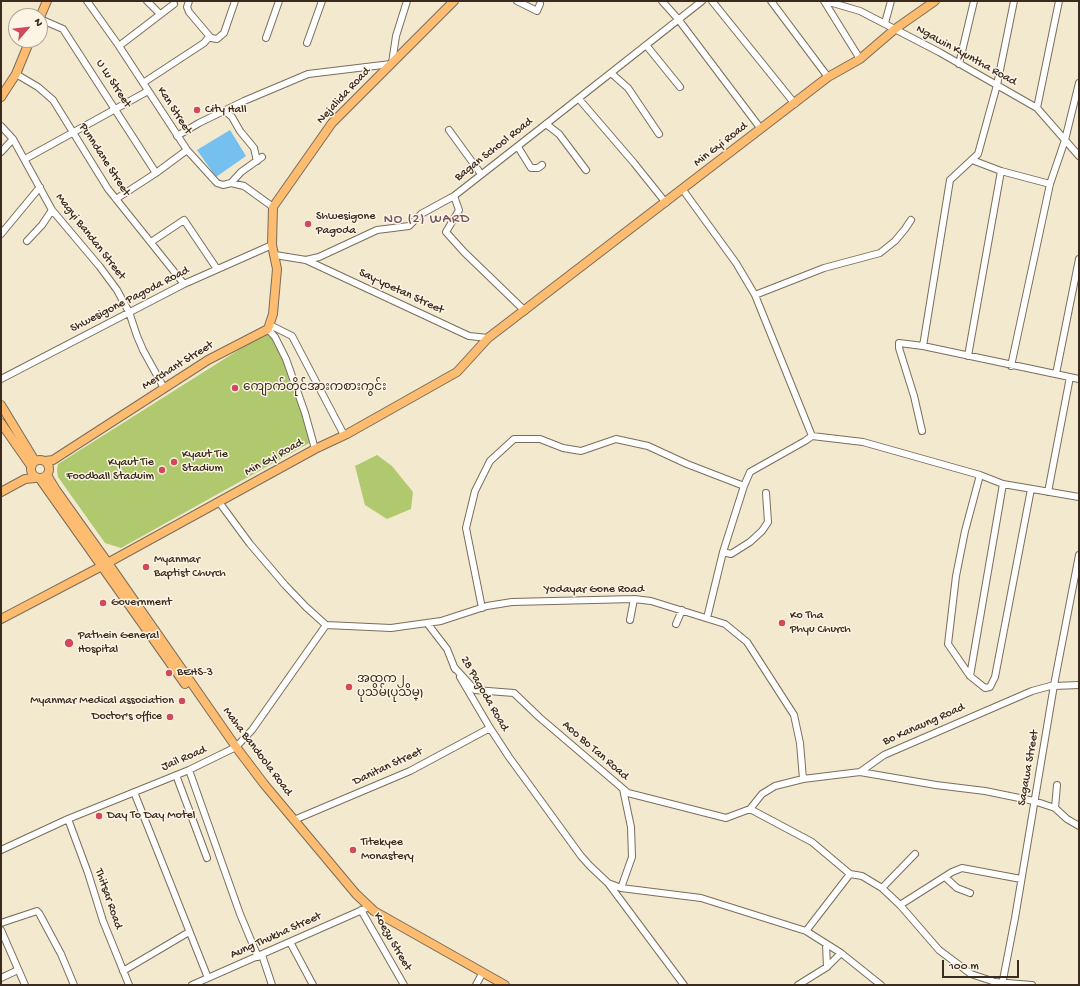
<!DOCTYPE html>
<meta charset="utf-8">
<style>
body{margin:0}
#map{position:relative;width:1080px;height:986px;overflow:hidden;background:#f2e9ce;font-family:"Gochi Hand",sans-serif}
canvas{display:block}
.frame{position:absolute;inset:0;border:2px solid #3b2a1e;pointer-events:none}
.north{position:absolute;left:8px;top:8px;width:40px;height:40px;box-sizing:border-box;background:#fcf5e5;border:1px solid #afa495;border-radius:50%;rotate:62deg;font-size:11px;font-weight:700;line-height:16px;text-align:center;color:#3b2a1e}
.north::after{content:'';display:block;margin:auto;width:14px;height:18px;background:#d1495b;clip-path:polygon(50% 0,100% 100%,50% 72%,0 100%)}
.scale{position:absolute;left:942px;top:960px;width:77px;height:18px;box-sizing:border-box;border:2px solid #3b2a1e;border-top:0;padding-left:5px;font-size:12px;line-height:14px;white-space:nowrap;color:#3b2a1e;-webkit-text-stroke:3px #fcf5e5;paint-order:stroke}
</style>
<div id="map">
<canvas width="1080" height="986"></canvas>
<div class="frame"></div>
<div class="north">N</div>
<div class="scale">100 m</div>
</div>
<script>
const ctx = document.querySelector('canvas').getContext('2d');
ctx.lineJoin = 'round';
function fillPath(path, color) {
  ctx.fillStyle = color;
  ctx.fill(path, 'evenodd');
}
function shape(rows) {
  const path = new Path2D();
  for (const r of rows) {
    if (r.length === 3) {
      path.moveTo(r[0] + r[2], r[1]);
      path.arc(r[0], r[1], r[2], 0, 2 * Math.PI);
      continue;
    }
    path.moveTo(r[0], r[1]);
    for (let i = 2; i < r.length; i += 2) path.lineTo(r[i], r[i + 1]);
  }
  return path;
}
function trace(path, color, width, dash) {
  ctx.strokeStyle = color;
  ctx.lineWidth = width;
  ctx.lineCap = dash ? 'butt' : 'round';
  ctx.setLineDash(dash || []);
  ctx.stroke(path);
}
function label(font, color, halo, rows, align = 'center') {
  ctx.font = font + ' "Gochi Hand","Noto Sans Myanmar",sans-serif';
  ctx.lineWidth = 3;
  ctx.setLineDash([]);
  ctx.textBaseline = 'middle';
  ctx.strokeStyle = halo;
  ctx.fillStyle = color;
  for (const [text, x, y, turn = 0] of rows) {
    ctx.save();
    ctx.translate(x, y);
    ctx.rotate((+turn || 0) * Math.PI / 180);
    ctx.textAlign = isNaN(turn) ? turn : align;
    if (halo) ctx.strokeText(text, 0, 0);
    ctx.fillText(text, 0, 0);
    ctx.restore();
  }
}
const green = shape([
 [267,332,276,335,311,442,121,548,105,543,58,477,57,470,58,464],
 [377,455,392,466,413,492,411,509,387,519,365,505,355,466]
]);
const water = shape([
 [230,130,246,156,216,177,197,150]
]);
const minor = shape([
 [87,1,119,46,187,150,217,183,223,185,231,183,241,172,262,157],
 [147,1,160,14],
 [189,1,187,7,189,12,211,38,217,39,224,33,235,1],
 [517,1,537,11,540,4],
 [662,1,678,19,761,129],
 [712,1,795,104],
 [771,1,828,77],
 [824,1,860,59],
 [826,1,860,11,939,52,1037,108,1079,156],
 [40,19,63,29,156,173],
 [885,23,891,1],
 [266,38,279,1],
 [307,43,322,1],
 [646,45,680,87],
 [119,46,174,4],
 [392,63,396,36,407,1],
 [959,64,974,1],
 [611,73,628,88,659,134],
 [16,74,38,87,53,100,108,189,184,284],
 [143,83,204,43,209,37],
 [579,99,634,163,666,203],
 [1037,108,1059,1],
 [225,111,232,117,240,131,254,148,257,161],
 [546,124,559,134,586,170],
 [1,126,13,139,52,210,100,267,117,290,129,312,137,336,143,350,164,388],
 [449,130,481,174],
 [177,136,199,123,244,101,308,74,391,64],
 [518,147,531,168,538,168,542,165],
 [1,152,13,139],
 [25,159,148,91],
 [972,160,1001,171,1050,184],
 [231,183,244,186,273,207],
 [683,190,736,263,755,295,812,436],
 [454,196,459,210,446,232,464,252,525,311],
 [116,199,156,173,187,150],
 [1,234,40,187],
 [27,241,42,225,52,210],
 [151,242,184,220,217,269],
 [275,255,306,260,319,257,377,230,409,226,421,214,454,196,546,124,702,1],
 [306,260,469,336,488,338],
 [755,295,824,268,880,253,895,241,905,229,911,220],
 [270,325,292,336,344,435],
 [268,329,275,337,286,359,305,413,315,449],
 [923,346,950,180,978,154,997,85,1014,1],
 [968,356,1001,171],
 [1011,366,1050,184,1065,140,1079,83],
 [1056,374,1079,259],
 [1,379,184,284,272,245],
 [922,431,914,396,899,348,899,343,923,346,1079,379],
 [980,475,965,531,956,576,948,644,970,676,985,688,990,687,995,677,1031,489],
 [1048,492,1070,377],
 [219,502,250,544,285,585,306,607,326,625,391,628,441,621,487,606,512,602,634,599,651,601,725,624,747,642,794,715,800,743,803,779],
 [723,552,731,554,750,542,762,531,768,522,766,493],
 [482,608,466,528,475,491,490,461,514,439,540,439,563,448,581,451,616,439,648,446,687,464,744,486],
 [707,618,723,552,744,486,750,472,805,441,812,436,863,442,980,475,1003,484,1079,497],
 [630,620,634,599],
 [427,623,447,649,455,669],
 [676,624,682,610],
 [454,667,475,690,514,693,539,717,628,793,726,818,750,809,762,794,775,786,803,779,860,772,884,755,1032,691,1054,685],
 [970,676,1003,484],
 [460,677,490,728,509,757,581,856,590,866,608,883,684,985],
 [1054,686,1079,685],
 [189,770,240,914,258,957],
 [860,772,936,785,985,791,1034,801,1055,808,1067,819,1079,826],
 [176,775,207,858],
 [134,792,208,978],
 [1055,808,1057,785],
 [750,809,812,842,850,874,862,876,882,888,900,905,939,950,971,974,995,982,1032,985],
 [68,819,88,873,103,921,129,985],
 [294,820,410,771,490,728],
 [1,850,68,819,189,770,236,747,252,730,326,625],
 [945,877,957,888,970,893],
 [608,883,621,888,701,898,806,931,841,953,881,985],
 [621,888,632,857,631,827,623,789],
 [882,888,915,854],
 [900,905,952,872,962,868,1021,879],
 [361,910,404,985],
 [1,923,37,911,39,913,61,954,74,985],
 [1,930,25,985],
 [806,931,850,874],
 [290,942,313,985],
 [826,944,827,967],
 [262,955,272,985],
 [123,971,189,932],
 [1,978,18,970],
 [192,985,369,907],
 [476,985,483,972],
 [798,985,827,967,841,953],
 [1002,985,1015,918,1054,685,1079,555]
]);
const major = shape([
 [40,17,47,1],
 [1,97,16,74,30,40],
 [1,405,35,461],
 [1,423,31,466],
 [40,469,9],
 [45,461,53,460,208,360,268,329,273,314,277,269,272,245,273,207,332,123,454,1],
 [47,475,56,490,108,563,236,747,264,784,356,894,374,911,505,985],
 [40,479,185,684],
 [1,492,25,479,35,478],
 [1,619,102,566,315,449,347,434,457,372,488,338,828,77,860,59,895,29,935,1]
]);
const markers = [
 [197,110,4,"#d1495b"],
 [308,224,4,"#d1495b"],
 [235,388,4,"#d1495b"],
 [174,462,4,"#d1495b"],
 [162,470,4,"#d1495b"],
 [146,567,4,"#d1495b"],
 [103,603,4,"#d1495b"],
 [782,623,4,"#d1495b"],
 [69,643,5,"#d1495b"],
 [169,673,4,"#d1495b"],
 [349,687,4,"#d1495b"],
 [182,701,4,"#d1495b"],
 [170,717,4,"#d1495b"],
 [99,816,4,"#d1495b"],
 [353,850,4,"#d1495b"]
];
const streetNames = [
 ["Ngawin Kyuntha Road",966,56,29],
 ["U Lu Street",113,84,57],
 ["Nejalida Road",344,96,-47],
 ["Kan Street",174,111,57],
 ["Min Gyi Road",721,145,-38],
 ["Bagan School Road",494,150,-38],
 ["Punndane Street",104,160,57],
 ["Magyi Bandan Street",90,237,52],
 ["Say-yoetan Street",401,292,25],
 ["Shwesigone Pagoda Road",130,300,-27],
 ["Merchant Street",178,366,-32],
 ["Min Gyi Road",274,458,-29],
 ["Yodayar Gone Road",594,590],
 ["28 Pagoda Road",484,694,60],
 ["Bo Kanaung Road",924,725,-24],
 ["Aoo Bo Tan Road",595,751,41],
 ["Maha Bandoola Road",257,752,53],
 ["Jail Road",184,759,-23],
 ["Danitan Street",388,767,-25],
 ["Sagawa Street",1029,768,-80],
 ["Thitsar Road",108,899,71],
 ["Aung Thukha Street",276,936,-24],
 ["Koezu Street",392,942,60]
];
const poiNames = [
 ["City Hall",205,110],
 ["Shwesigone",316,217],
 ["Pagoda",316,231],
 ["ကျောက်တိုင်အားကစားကွင်း",243,388],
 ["Kyaut Tie",182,455],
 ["Stadium",182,469],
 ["Kyaut Tie",154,463,"right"],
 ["Foodball Staduim",154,477,"right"],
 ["Myanmar",154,560],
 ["Baptist Church",154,574],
 ["Government",111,603],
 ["Ko Tha",790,616],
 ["Phyu Church",790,630],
 ["Pathein General",78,636],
 ["Hospital",78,650],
 ["BEHS-3",177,673],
 ["အထက၂",357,680],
 ["ပုသိမ်(ပုသိမ္)",357,694],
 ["Myanmar Medical association",174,701,"right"],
 ["Doctor's office",162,717,"right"],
 ["Day To Day Motel",107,816],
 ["Titekyee",361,843],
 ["Monastery",361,857]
];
const quarterNames = [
 ["NO (2) WARD",427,220]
];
fillPath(green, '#b0c96f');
fillPath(water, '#75c0ee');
trace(minor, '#7b6d5c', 8);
trace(major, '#7b6d5c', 10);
trace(minor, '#fff', 6);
trace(major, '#febc70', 8);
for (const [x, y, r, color] of markers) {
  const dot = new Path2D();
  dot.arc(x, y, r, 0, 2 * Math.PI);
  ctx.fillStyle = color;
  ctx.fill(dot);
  trace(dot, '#fcf5e5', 1.5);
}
label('12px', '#3b2a1e', '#fcf5e5', streetNames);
label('12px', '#3b2a1e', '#fcf5e5', poiNames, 'left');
ctx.letterSpacing = '1px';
label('14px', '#755461', '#fcf5e5', quarterNames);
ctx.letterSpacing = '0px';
</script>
